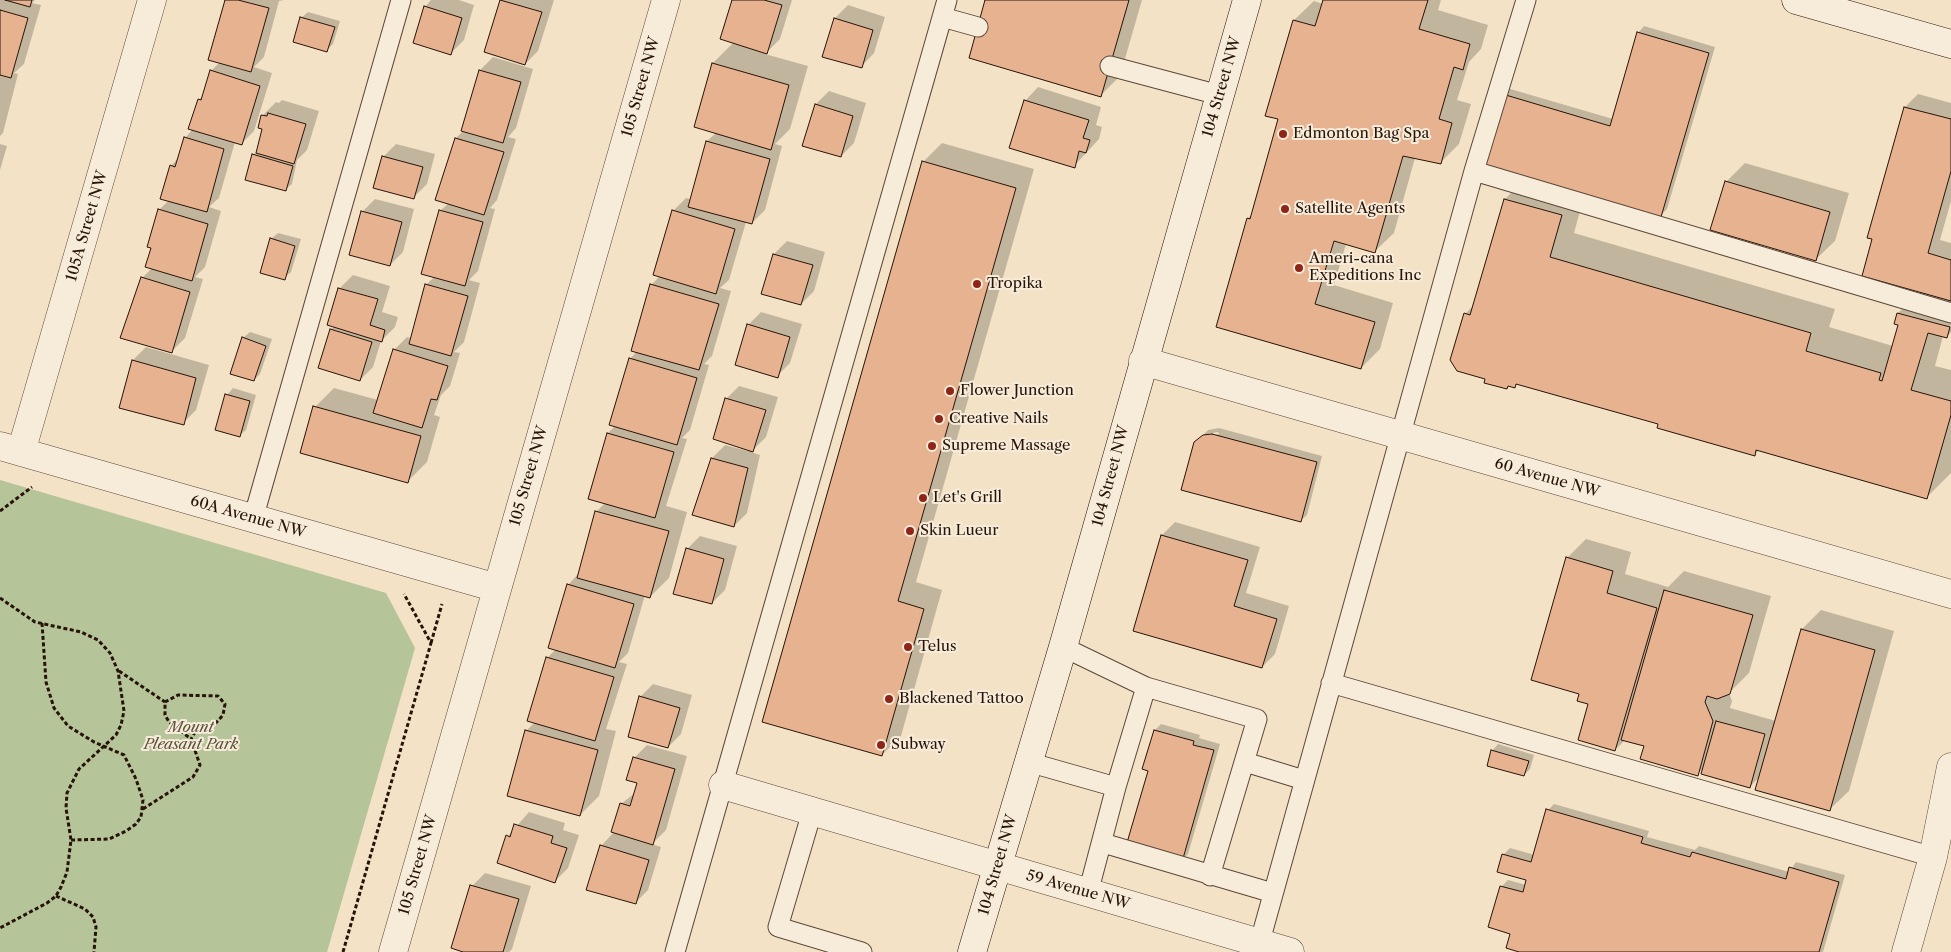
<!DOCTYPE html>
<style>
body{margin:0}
canvas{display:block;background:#f3e2c6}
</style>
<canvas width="1951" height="952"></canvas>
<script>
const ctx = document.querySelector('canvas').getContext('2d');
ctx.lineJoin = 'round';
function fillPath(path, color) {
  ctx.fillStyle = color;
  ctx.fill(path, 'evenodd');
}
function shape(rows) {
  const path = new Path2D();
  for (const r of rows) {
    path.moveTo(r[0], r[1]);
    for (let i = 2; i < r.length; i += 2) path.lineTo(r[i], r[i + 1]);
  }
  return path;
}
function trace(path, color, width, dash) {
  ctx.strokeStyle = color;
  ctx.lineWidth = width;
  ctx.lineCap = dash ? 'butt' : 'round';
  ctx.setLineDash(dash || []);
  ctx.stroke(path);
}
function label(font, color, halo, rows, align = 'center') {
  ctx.font = font + ' "Libre Caslon Text",serif';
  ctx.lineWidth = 4;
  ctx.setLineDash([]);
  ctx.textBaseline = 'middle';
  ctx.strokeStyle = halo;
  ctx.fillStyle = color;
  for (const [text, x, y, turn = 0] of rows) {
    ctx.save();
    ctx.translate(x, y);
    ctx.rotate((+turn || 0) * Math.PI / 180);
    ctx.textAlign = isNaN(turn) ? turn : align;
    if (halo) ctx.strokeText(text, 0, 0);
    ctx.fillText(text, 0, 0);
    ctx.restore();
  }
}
const green = shape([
 [0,480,386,593,415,648,327,952,0,952]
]);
const shadow = shape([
 [0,0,35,0,32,3,41,5,24,64,14,73,18,74,3,133,0,136],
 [226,0,284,0,279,1,264,57,254,67,272,73,254,131,241,144,235,142,219,198,209,207,221,211,205,267,195,277,203,279,185,338,172,351,142,278,152,268,152,247,159,210,169,200,171,166,179,157,185,138,193,129,199,100,204,94,212,70,220,62],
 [431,0,459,0,474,5,464,40,451,53,425,7],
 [501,0,554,0,538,51,525,64,485,51],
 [733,0,792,0,780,39,765,54,808,66,790,129,775,144,782,146,765,210,752,223,746,222,729,280,720,288,731,291,712,356,704,364,709,365,690,430,682,438,687,439,666,506,687,512,669,578,650,597,645,595,628,653,619,662,627,664,606,729,616,731,599,796,580,815,526,731,535,722,547,658,556,649,568,585,579,573,597,511,605,503,608,433,616,425,630,359,637,351,651,285,660,276,673,211,686,198,691,199,707,141,716,133,695,126,713,63,734,42],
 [987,0,1142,0,1120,76,1101,95],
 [1324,0,1441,0,1438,10,1488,25,1481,49,1469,62,1457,100,1471,104,1459,144,1440,163,1415,158,1394,233,1374,252,1346,244,1334,285,1393,303,1380,349,1361,368,1248,218,1253,214,1279,119,1294,20,1314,1,1323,4],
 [848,5,885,17,874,53,861,67,835,18],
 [308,12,340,21,333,44,327,50,301,18],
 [1644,26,1715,47,1667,209,1661,215,1585,193,1574,233,1835,309,1829,327,1893,346,1899,324,1898,313,1921,291,1874,238,1869,237,1905,107,1918,94,1951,103,1951,201,1940,240,1951,243,1951,332,1947,337,1943,336,1935,366,1951,370,1951,473,1927,497,1759,450,1754,455,1660,423,1517,383,1506,388,1487,378,1465,314,1475,304,1505,199,1528,176,1480,162,1507,88,1613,119,1638,33],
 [493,57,533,69,516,128,508,137,516,139,497,200,490,208,495,209,478,271,469,280,480,283,464,342,454,352,460,353,450,386,441,395,434,415,440,417,427,462,408,481,315,407,334,388,378,400,394,350,407,337,411,338,426,285,435,276,440,211,449,203,437,199,456,138,463,131,480,70],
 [1038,87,1101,107,1096,125,1102,127,1099,139,1074,166,1025,101],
 [829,91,866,103,854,143,841,156,816,104],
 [282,100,319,111,307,150,297,160,292,184,285,190,253,155,258,150,264,128,259,127,263,115,276,102,279,103],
 [942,143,1034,169,916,582,942,590,901,736,882,755,923,162],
 [0,144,7,146,0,170],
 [396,144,435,154,427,184,414,197,383,157],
 [1745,163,1849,193,1835,241,1815,260,1726,182],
 [375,199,414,209,403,252,390,265,362,212],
 [278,233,301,239,291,272,284,278,271,239],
 [787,241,825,252,814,291,801,304,774,254],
 [353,275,390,286,382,312,398,317,395,327,381,341,373,367,360,380,331,330,334,326,329,325,340,288],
 [761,312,802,324,790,363,777,376,748,325],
 [250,332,272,339,260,374,254,380,243,338],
 [146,347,209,365,196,410,183,423,133,360],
 [739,386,778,397,766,437,751,452,760,455,747,513,734,526,694,514,712,458,725,445,748,451,726,399],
 [233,388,256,395,246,430,239,436,227,395],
 [1219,428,1322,456,1307,515,1300,521,1200,438,1219,434,1218,432,1203,435,1208,430],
 [1175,522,1260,547,1246,593,1289,606,1275,654,1262,667,1135,630,1162,535],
 [700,536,737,546,725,590,712,603,687,549],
 [1586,539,1631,552,1625,574,1668,587,1684,571,1771,596,1749,673,1729,693,1732,701,1730,708,1776,721,1802,629,1821,610,1894,631,1849,791,1829,810,1760,776,1750,787,1704,768,1697,774,1645,745,1625,740,1615,750,1590,703,1580,693,1567,558],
 [653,684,692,695,681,734,668,747,640,697],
 [1161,724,1200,735,1199,738,1220,744,1188,854,1182,860,1149,770,1155,730],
 [1498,744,1534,755,1530,769,1524,775,1492,751],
 [647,745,687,756,666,830,652,844,661,847,648,890,635,903,601,846,614,832,621,804,636,792,639,783,634,758],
 [1554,804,1649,831,1647,837,1695,850,1699,846,1789,872,1796,862,1845,875,1823,952,1524,952,1512,934,1502,886,1508,880,1526,885,1528,879,1503,855,1510,848,1535,855,1548,810],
 [529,812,565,823,563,830,579,835,568,868,555,881,499,862,508,836],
 [485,873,531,886,512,949,509,952,462,952,472,886]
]);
const building = shape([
 [5,0,32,0,30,7,5,0],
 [225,0,238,0,269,8,251,72,208,60,225,0],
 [500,0,542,12,525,65,484,52,500,0],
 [732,0,764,0,782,5,767,54,720,39,732,0],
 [985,0,1129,0,1101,97,969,58,985,0],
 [1323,0,1428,0,1419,29,1470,44,1463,70,1454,67,1439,119,1452,123,1441,164,1403,156,1375,253,1334,241,1315,304,1375,322,1361,369,1216,327,1247,218,1250,219,1278,119,1265,116,1293,20,1315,26,1323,0],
 [424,6,462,18,451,55,413,43,424,6],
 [0,10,28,18,11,78,0,75,0,10],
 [300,17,335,27,327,52,293,42,300,17],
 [834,18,873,30,862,68,822,57,834,18],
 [1637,32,1709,53,1661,217,1479,163,1499,93,1610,126,1637,32],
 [712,63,789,85,771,150,694,127,712,63],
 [210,70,260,86,242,145,188,129,198,99,201,100,210,70],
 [479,70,521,82,503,143,461,131,479,70],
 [1024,100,1089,120,1083,138,1090,140,1086,153,1079,151,1075,168,1009,148,1024,100],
 [815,104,853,116,841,157,802,146,815,104],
 [1904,107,1951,119,1951,171,1928,253,1951,260,1951,301,1862,276,1872,239,1867,238,1904,107],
 [268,113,306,124,294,164,256,153,262,129,258,128,261,115,267,116,268,113],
 [184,137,224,149,207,212,160,199,170,165,175,167,184,137],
 [455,138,504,152,484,215,435,200,455,138],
 [706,141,770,159,752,224,688,207,706,141],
 [252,154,293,166,286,191,245,180,252,154],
 [382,156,423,167,414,199,373,188,382,156],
 [922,161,1016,188,898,601,924,609,882,756,762,722,922,161],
 [1725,181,1830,212,1816,261,1710,230,1725,181],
 [1504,199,1562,215,1550,257,1811,333,1806,351,1881,373,1879,380,1882,381,1898,325,1894,324,1897,313,1950,327,1947,338,1928,333,1911,390,1951,401,1951,415,1927,499,1756,450,1755,456,1657,428,1658,424,1516,384,1515,388,1508,386,1507,389,1484,383,1485,379,1457,371,1450,360,1464,313,1470,315,1504,199],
 [158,209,208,224,192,281,145,267,151,248,147,247,158,209],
 [439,210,483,222,465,286,421,274,439,210],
 [672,210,735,229,716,294,653,275,672,210],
 [361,211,402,222,390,266,349,255,361,211],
 [270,238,295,246,285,280,260,273,270,238],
 [773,254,813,265,801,305,761,294,773,254],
 [141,277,190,292,172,353,120,338,141,277],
 [425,284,468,296,451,356,409,344,425,284],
 [650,284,719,304,699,370,631,351,650,284],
 [338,288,378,299,370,325,385,330,382,342,327,325,338,288],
 [747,324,790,337,778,378,735,365,747,324],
 [330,329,372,342,360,381,318,368,330,329],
 [242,337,266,346,254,381,230,374,242,337],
 [393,349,448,366,437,400,431,399,422,428,373,413,393,349],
 [629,358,697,378,677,445,609,425,629,358],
 [132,360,196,378,184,425,119,408,132,360],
 [225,394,250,401,240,437,215,430,225,394],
 [725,398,766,410,753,452,713,439,725,398],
 [313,406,421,436,408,483,300,453,313,406],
 [607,433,674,452,655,518,588,499,607,433],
 [1212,434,1317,462,1301,522,1181,490,1194,442,1203,435,1212,434],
 [711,458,748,468,734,527,692,515,711,458],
 [595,511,669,531,650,598,577,578,595,511],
 [1161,535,1248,560,1234,606,1277,619,1262,668,1133,631,1161,535],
 [686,548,724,559,712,604,673,594,686,548],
 [1566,557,1613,571,1607,593,1657,608,1615,751,1578,740,1588,704,1577,701,1579,694,1531,680,1566,557],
 [567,584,634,604,615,668,548,648,567,584],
 [1664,590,1753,615,1730,694,1717,699,1707,696,1705,702,1713,721,1698,776,1640,759,1644,746,1621,740,1664,590],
 [1801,629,1875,650,1830,811,1755,790,1801,629],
 [546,657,614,677,595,741,527,721,546,657],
 [639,696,680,708,668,748,628,737,639,696],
 [1716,721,1765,734,1750,788,1701,774,1716,721],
 [525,730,598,750,580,816,507,796,525,730],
 [1154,730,1194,741,1193,745,1214,750,1182,862,1126,846,1148,771,1142,769,1154,730],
 [1491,750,1529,761,1524,776,1487,766,1491,750],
 [633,757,675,769,653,845,611,832,620,803,630,806,637,783,626,780,633,757],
 [1546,809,1643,837,1641,843,1690,857,1692,852,1786,879,1789,867,1839,882,1819,952,1519,952,1506,948,1510,934,1488,927,1500,886,1523,892,1526,880,1497,872,1502,854,1531,862,1546,809],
 [514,824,553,836,551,843,567,848,555,883,497,863,506,835,510,837,514,824],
 [600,845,649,860,636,904,586,890,600,845],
 [470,885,519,899,503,952,463,952,451,948,470,885]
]);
const path = shape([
 [0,511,32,487],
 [0,598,35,622,81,632,98,640,110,653,118,671,124,711,121,725,116,735,79,769,67,793,66,808,71,840,67,872,61,887,56,896,47,903,0,928],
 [42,623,46,682,54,708,68,726,94,742,124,755,136,779,143,800,141,817,136,824,126,831,109,839,71,840],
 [431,643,442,604],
 [119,671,165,702],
 [143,809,193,777,200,765,191,739,169,722,165,715,165,702,178,695,218,696,225,704,223,715,215,724,197,729,191,739],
 [56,896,85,909,93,917,96,927,94,952],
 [343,952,431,643,404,594]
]);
const lane = shape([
 [942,17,978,27],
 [1110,66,1219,95],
 [1474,171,1951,313],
 [253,519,401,0],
 [1063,647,1146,687,1257,719,1210,876],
 [1331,683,1933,857],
 [1028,762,1116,787],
 [1245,762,1304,780],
 [812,812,778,927,862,952],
 [1103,843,1273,893],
 [1088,893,1116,787,1146,687],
 [675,952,947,0],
 [1257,952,1474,171,1526,0]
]);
const street = shape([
 [1143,361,1951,594],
 [0,446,497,588],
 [21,452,152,0],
 [723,785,1290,952],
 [393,952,666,0],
 [1906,952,1933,857,1951,767]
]);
const secondary = shape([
 [1796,0,1951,44],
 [972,952,1063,647,1247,0]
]);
const markers = [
 [1283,134,5,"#8f2418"],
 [1285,209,5,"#8f2418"],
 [1299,268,5,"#8f2418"],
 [977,284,5,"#8f2418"],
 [950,391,5,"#8f2418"],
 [939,419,5,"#8f2418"],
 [932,446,5,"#8f2418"],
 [923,498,5,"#8f2418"],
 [910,531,5,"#8f2418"],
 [908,647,5,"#8f2418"],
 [889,699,5,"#8f2418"],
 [881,745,5,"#8f2418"]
];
const streetNames = [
 ["105 Street NW",641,87,-74],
 ["104 Street NW",1222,87,-74],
 ["105A Street NW",87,226,-74],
 ["105 Street NW",529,476,-74],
 ["104 Street NW",1111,476,-75],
 ["60 Avenue NW",1547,478,16],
 ["60A Avenue NW",248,517,16],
 ["105 Street NW",418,865,-74],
 ["104 Street NW",998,865,-74],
 ["59 Avenue NW",1078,890,16]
];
const poiNames = [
 ["Edmonton Bag Spa",1293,134],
 ["Satellite Agents",1295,209],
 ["Ameri-cana",1309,259],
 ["Expeditions Inc",1309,276],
 ["Tropika",987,284],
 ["Flower Junction",960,391],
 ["Creative Nails",949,419],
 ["Supreme Massage",942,446],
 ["Let's Grill",933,498],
 ["Skin Lueur",920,531],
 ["Telus",918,647],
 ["Blackened Tattoo",899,699],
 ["Subway",891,745]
];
const parkNames = [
 ["Mount",191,728],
 ["Pleasant Park",191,745]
];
fillPath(green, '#b5c499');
fillPath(shadow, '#0003');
fillPath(building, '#e6b290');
trace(building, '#271308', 1);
trace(lane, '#5a4738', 21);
trace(street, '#5a4738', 29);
trace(secondary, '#271308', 29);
trace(path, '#271308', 3, [4, 2.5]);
trace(lane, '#f7ecda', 19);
trace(street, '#f7ecda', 28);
trace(secondary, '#f7ecda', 28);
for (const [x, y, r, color] of markers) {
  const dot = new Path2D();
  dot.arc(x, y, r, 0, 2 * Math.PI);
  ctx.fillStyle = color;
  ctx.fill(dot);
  trace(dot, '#f7ecda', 2);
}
label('15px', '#271308', '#f7ecda', streetNames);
label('15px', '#271308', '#f7ecda', poiNames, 'left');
label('italic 15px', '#59513b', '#f7ecda', parkNames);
</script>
